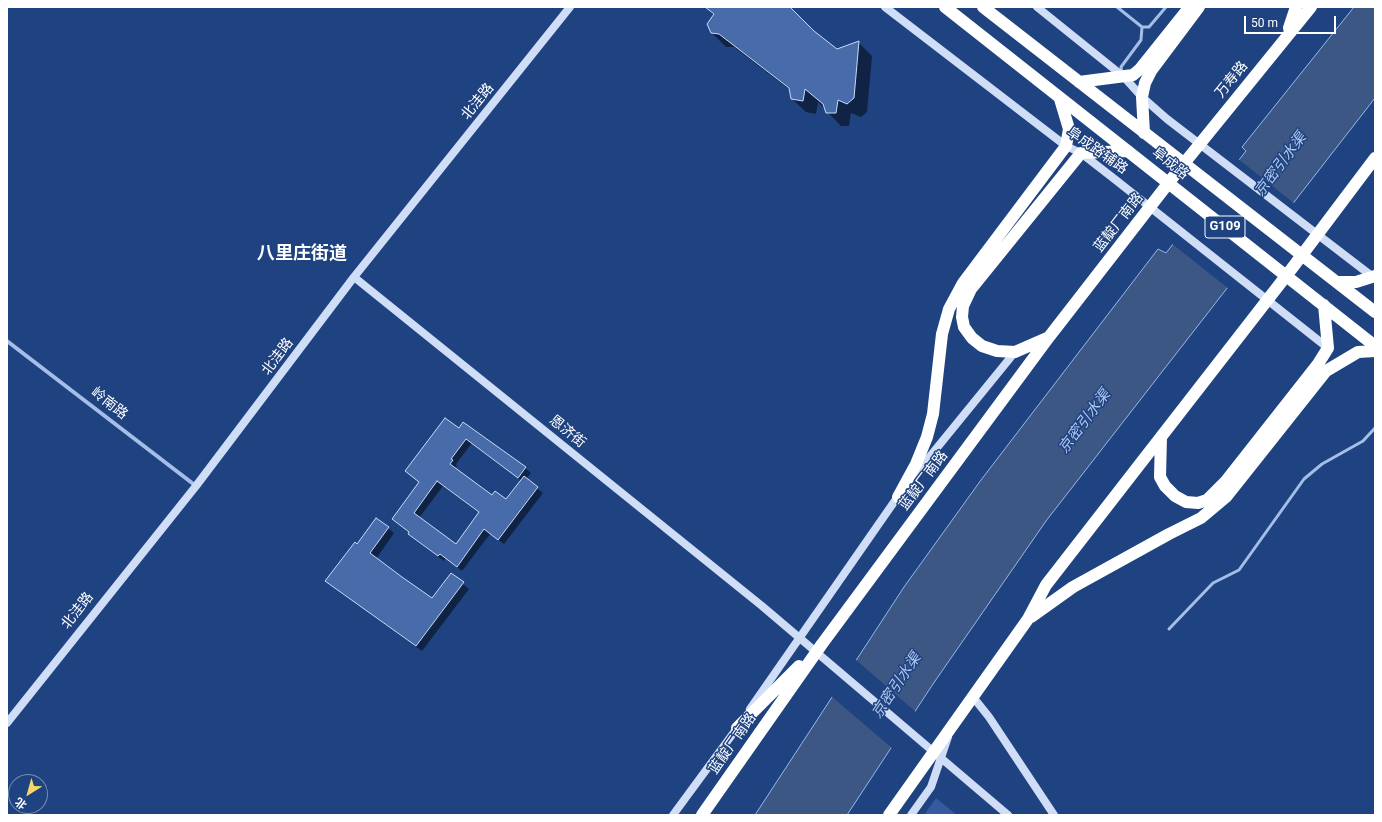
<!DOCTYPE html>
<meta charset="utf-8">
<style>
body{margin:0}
#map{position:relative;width:1382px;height:822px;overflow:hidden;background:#1f4280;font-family:Roboto,"Noto Sans SC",sans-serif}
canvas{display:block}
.frame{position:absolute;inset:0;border:8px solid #fff;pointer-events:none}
.north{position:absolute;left:8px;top:774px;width:40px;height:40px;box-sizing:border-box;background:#1f4280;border:1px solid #798eb3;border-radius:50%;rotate:217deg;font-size:11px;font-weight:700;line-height:16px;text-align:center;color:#fff}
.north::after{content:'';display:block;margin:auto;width:14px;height:18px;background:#f6d765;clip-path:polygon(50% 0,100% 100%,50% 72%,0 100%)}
.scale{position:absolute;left:1244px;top:16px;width:92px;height:18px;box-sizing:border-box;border:2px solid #fff;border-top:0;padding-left:5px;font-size:12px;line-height:14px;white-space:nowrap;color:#fff;-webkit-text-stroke:3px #1f4280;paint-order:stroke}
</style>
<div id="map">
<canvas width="1382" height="822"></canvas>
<div class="frame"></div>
<div class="north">北</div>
<div class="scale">50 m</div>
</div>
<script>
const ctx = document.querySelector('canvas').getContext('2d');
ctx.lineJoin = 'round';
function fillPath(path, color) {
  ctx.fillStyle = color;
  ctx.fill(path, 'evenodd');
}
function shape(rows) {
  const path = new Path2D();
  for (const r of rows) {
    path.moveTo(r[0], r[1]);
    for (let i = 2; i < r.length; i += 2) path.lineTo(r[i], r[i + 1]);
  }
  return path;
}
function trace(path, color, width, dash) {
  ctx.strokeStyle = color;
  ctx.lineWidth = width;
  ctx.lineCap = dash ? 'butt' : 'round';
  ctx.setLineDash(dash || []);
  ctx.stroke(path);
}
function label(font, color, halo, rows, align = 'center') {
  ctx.font = font + ' Roboto,"Noto Sans SC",sans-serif';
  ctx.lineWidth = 3;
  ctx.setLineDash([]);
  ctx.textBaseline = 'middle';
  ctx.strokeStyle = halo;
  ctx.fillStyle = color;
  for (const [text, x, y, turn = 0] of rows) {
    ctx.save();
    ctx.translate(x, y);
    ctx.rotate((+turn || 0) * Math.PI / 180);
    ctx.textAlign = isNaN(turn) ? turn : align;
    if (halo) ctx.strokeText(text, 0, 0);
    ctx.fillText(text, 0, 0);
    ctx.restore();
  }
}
const green = shape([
 [936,798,957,815,924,815]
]);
const water = shape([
 [1354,7,1375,7,1375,98,1046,521,933,684,847,815,755,815,904,587,981,480,1158,249,1166,253,1246,151,1242,147,1354,7]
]);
const pier = shape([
 [1237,158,1295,204,1229,289,1171,243],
 [855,659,917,713,893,749,831,696]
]);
const shadow = shape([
 [706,7,788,7,804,21,816,36,837,50,858,42,872,56,867,112,861,117,851,113,849,126,841,126,818,102,816,114,806,112,792,99,790,90,734,47,726,47,712,33,714,16],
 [464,423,525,468,531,473,526,479,543,493,504,544,490,534,462,571,446,558,444,561,414,539,409,533,393,519],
 [472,443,522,481,506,501,492,496,455,469,457,466,456,464],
 [443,486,480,513,457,545,419,518],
 [388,528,394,533,376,559,433,600,451,574,469,589,422,651,326,581,357,545]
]);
const building = shape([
 [705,7,790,7,814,31,837,49,859,41,854,98,847,104,838,100,836,113,826,113,823,104,805,89,803,101,791,99,789,88,719,34,711,33,707,24,714,14,705,7],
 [445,418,459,428,463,422,526,467,518,478,466,439,451,459,453,460,450,464,492,495,495,491,506,499,524,476,538,487,498,540,484,529,457,567,440,554,438,556,408,534,409,532,392,519,419,482,405,471,445,418],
 [437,481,479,512,456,544,414,513,437,481],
 [376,518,389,527,370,553,402,577,432,598,451,573,464,582,416,646,325,581,355,542,357,544,376,518]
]);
const lane = shape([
 [1117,7,1142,27,1141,40,1121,67,1122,74],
 [1142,27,1149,27,1166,7],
 [1169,629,1213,583,1239,570,1304,479,1322,464,1363,441,1375,428]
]);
const street = shape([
 [7,341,196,486]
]);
const secondary = shape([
 [885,7,1066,146,1081,153,1117,181,1328,348],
 [1037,7,1124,77,1142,97,1167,119,1373,277],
 [354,277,762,606,1008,815],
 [914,476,1015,352],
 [973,697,989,717,1054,815],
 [750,709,901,492],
 [7,723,196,486,354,277,570,7],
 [673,815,740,724],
 [911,815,931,787,948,737]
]);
const highway = shape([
 [945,7,1375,346],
 [983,7,1375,312],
 [1289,28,1296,7],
 [1079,82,1133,75,1140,69,1188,9],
 [1144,133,1142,97,1145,83,1151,71,1199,7],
 [1338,282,1356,282,1375,276],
 [1047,338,1015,352,997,351,982,346,972,338,964,327,962,317,963,306,971,289,1081,153,1128,151],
 [1161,437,1160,477,1165,486,1175,496,1186,502,1198,503,1207,500,1226,481,1318,364,1328,348,1324,305],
 [898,497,916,464,927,437,933,414,942,334,949,309,963,283,1066,146,1069,129,1060,99],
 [1031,617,1073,587,1169,534,1201,518,1226,497,1326,371,1358,352,1375,351],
 [737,728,799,666],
 [702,815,822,644,1049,337,1177,172,1311,7],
 [889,815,1028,619,1046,585,1293,267,1375,158]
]);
const shields = [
 [1225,227,40]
];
const shieldNames = [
 ["G109",1225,227]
];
const streetNames = [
 ["万寿路",1232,80,-51],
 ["北洼路",478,102,-51],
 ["阜成路辅路",1097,151,35],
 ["阜成路",1170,164,38],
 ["蓝靛厂南路",1119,223,-52],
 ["北洼路",278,357,-53],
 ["岭南路",109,404,38],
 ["恩济街",567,432,39],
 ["蓝靛厂南路",924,481,-53],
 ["北洼路",78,611,-52],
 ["蓝靛厂南路",733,744,-55]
];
const waterNames = [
 ["京密引水渠",1281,165,-53],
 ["京密引水渠",1085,422,-53],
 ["京密引水渠",897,686,-56]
];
const districtNames = [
 ["八里庄街道",302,254]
];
fillPath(green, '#335b9e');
fillPath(water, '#3d5785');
trace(water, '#98b8e9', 1);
fillPath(pier, '#1f4280');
fillPath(shadow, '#0007');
fillPath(building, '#486caa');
trace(building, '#c9daf6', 1);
trace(lane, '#a5bee8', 3);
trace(street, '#a5bee8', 4);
trace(secondary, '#cfddf6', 8);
trace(highway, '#fff', 12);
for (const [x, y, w] of shields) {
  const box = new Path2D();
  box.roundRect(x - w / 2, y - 11, w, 22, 3);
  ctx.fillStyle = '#1f4280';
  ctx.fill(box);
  trace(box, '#fff', 1);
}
label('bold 13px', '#fff', null, shieldNames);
label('14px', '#fff', '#1f4280', streetNames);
label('italic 15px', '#b0c8f0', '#1f4280', waterNames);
label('bold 18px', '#fff', '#1f4280', districtNames);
</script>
